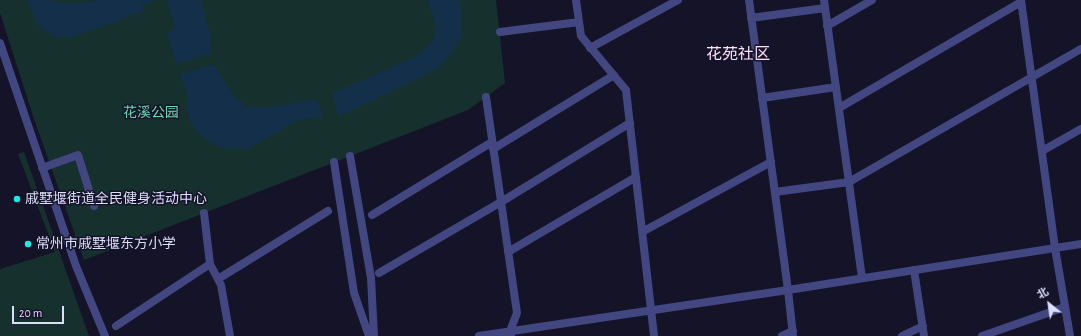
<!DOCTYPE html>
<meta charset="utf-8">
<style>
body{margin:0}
#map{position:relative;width:1081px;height:336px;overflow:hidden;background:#141328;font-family:"Alegreya Sans","Noto Sans SC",sans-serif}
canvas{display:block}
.north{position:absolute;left:1029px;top:284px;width:40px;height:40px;-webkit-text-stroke:3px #141328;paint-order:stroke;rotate:330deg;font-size:11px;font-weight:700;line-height:16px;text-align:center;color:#ddddfc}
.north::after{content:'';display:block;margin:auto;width:14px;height:18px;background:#ddddfc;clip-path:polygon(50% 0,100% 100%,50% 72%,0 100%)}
.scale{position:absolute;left:12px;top:306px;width:52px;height:18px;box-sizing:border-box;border:2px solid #ddddfc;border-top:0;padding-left:5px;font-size:12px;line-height:14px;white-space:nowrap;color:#ddddfc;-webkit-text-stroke:3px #141328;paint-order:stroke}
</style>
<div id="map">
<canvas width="1081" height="336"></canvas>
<div class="north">北</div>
<div class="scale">20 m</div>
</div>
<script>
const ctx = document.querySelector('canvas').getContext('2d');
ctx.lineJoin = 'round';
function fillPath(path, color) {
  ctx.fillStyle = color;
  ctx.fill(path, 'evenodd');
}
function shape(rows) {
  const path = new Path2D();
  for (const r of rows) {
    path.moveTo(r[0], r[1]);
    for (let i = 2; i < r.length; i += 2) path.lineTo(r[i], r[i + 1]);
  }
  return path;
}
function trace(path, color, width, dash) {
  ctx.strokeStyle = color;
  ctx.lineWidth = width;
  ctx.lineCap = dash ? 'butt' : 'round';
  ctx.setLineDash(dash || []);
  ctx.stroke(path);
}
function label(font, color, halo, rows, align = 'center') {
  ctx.font = font + ' "Alegreya Sans","Noto Sans SC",sans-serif';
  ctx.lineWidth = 3;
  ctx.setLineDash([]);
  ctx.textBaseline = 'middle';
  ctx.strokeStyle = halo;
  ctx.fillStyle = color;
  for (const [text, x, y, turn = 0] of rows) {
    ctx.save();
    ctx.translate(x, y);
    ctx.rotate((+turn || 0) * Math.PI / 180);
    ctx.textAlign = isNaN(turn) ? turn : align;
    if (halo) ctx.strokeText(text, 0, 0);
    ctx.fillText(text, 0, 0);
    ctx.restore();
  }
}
const green = shape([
 [0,0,496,0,505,83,468,110,84,260,34,119,0,13],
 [24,152,89,336,0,336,0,269,55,252,18,154]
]);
const water = shape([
 [27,0,51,0,64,4,93,2,97,0,156,0,142,5,144,11,72,37,53,36,39,27],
 [167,0,201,0,212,41,209,43,212,53,177,64,167,32,176,29],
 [428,0,459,0,462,11,461,37,449,57,437,69,338,117,333,93,416,57,434,40,436,25],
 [214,64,233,95,245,106,260,108,280,106,299,101,317,100,323,117,316,117,296,121,250,148,226,149,209,142,194,129,188,114,188,95,180,75]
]);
const service = shape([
 [576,0,581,36,626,90,654,336],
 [824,0,862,278],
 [1021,0,1055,248,1070,336],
 [751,18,825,8],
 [827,26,872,0],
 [500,32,579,22],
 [590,48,678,0],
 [486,97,517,313,510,331,511,336],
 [762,98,836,87],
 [839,108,1021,2],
 [493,149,614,75],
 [1042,151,1081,129],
 [350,156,371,278,374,336],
 [334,162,354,293,369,336],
 [42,168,78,155,94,206],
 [775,192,849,182,1081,49],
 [204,213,210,264,221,285,230,336],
 [372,215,492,142],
 [642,232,771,162],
 [508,252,636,177],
 [914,270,924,336],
 [379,273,501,202,630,123],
 [218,279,328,211],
 [788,290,793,336],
 [116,326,210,264],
 [782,336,793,331],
 [902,336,923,326],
 [982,336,1065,307]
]);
const minor = shape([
 [749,0,788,290]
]);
const tertiary = shape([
 [0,43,76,266,105,336],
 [479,336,788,290,1081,244]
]);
const markers = [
 [17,199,4,"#1aeae7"],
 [28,244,4,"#1aeae7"]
];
const parkNames = [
 ["花溪公园",151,113]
];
const poiNames = [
 ["戚墅堰街道全民健身活动中心",25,199],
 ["常州市戚墅堰东方小学",36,244]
];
const quarterNames = [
 ["花苑社区",738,54]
];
fillPath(green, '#16312d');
fillPath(water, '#142f4a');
trace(service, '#424782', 8);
trace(minor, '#424782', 8);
trace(tertiary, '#424782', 8);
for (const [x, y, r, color] of markers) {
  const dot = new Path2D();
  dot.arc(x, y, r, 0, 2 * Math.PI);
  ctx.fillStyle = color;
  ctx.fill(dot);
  trace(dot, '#141328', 1.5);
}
label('14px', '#6ed6b0', '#141328', parkNames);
label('14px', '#ddddfc', '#141328', poiNames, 'left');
label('16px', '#fcdef5', '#141328', quarterNames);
</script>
